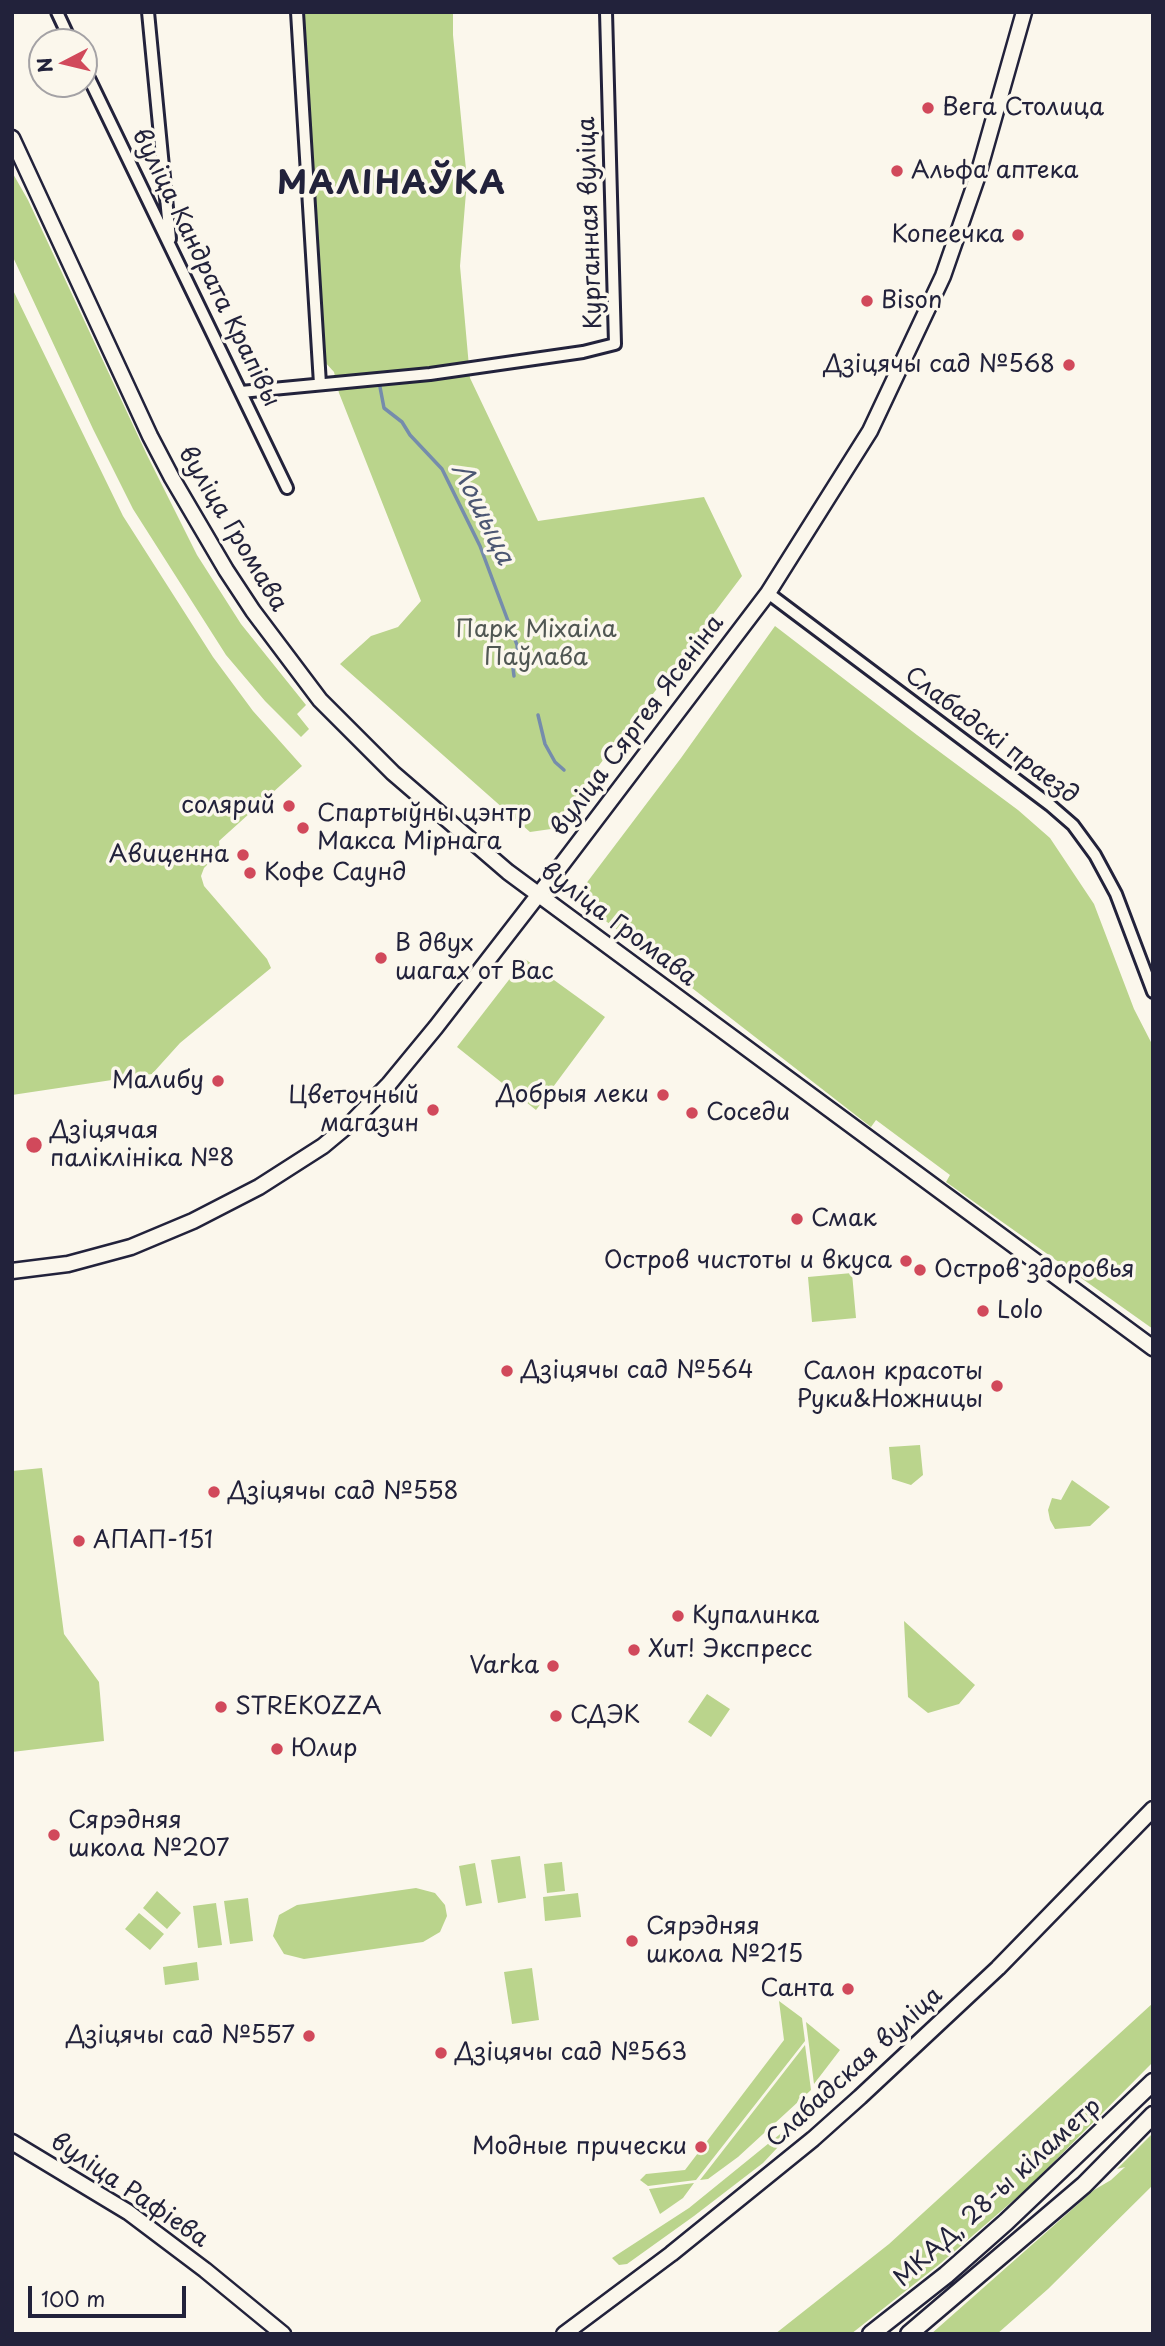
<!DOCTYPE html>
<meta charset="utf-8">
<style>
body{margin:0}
#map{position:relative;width:1165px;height:2346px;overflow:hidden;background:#fbf7ec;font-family:"Playpen Sans",sans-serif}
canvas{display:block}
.frame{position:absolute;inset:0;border:14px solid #22223b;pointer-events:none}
.north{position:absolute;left:28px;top:28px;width:70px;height:70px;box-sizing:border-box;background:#fbf7ec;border:2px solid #a4a2a5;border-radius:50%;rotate:263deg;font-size:19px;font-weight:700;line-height:28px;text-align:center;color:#22223b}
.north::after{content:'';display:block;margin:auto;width:24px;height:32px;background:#d1495b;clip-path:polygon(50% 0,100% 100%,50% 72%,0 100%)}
.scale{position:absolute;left:28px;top:2286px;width:158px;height:32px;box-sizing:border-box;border:4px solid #22223b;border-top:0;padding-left:9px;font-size:21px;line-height:24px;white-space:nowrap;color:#22223b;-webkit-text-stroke:5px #fbf7ec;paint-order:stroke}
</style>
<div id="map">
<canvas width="1165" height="2346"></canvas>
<div class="frame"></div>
<div class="north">N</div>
<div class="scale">100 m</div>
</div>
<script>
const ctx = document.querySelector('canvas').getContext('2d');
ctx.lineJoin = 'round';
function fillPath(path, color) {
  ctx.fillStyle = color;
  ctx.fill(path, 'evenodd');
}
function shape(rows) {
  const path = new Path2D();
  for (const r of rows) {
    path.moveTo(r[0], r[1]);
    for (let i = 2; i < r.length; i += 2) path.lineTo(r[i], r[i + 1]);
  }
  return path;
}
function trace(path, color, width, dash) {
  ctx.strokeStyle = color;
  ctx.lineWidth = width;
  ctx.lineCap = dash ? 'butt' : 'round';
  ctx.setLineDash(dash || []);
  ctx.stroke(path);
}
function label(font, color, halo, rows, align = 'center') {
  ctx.font = font + ' "Playpen Sans",sans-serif';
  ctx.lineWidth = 7;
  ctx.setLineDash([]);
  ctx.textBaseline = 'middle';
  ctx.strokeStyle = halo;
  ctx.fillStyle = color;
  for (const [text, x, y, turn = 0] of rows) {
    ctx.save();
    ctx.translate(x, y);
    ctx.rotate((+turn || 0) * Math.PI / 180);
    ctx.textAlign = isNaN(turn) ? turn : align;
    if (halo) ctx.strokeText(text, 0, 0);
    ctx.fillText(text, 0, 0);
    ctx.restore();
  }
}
const green = shape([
 [303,12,453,12,453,35,467,180,460,266,470,378,538,521,704,497,742,576,551,829,530,832,340,664,371,636,398,627,421,601,339,393,334,372,323,360],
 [12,172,28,200,147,455,197,555,241,624,306,705,297,714,309,729,301,737,265,701,226,655,133,509,93,429,12,255],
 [12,288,123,516,213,657,253,711,302,766,219,841,220,852,204,868,201,876,204,886,267,959,271,968,180,1043,152,1074,12,1095],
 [775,626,917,735,1018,810,1050,838,1094,904,1134,1009,1153,1046,1153,1329,946,1182,950,1175,876,1120,871,1127,589,908,585,885,681,758],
 [525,959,605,1017,536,1110,457,1047],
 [852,1273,856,1318,812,1322,808,1277],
 [920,1445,923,1475,911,1485,892,1479,889,1447],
 [42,1468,64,1634,99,1682,104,1741,12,1752,12,1471],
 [1072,1480,1110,1507,1090,1526,1055,1529,1050,1520,1048,1510,1052,1498,1061,1500],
 [904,1621,975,1685,959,1704,928,1713,908,1697],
 [707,1694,730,1709,711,1737,688,1722],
 [520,1856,526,1898,498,1903,491,1860],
 [562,1862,565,1891,547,1893,544,1864],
 [475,1863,482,1903,466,1906,459,1866],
 [416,1888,435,1893,445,1905,447,1916,440,1932,423,1942,304,1959,284,1954,273,1936,279,1915,297,1905],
 [157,1891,181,1913,167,1929,143,1908],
 [578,1893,581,1917,545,1921,543,1897],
 [248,1898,253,1941,230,1944,224,1901],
 [216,1903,222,1945,198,1948,193,1906],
 [139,1913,164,1934,150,1950,125,1929],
 [197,1962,199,1980,165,1985,163,1967],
 [532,1968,539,2020,512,2024,504,1972],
 [779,2001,802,2018,805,2041,696,2180,648,2186,640,2180,646,2174,685,2170,784,2040],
 [1153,2003,1153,2062,1029,2187,941,2263,851,2334,775,2334,889,2244],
 [806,2022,840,2050,814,2084],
 [805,2045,811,2090,738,2157,708,2179,700,2180],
 [790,2126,794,2130,763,2163,694,2216,627,2264,619,2265,612,2258,689,2208],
 [1153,2133,1153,2185,1048,2289,997,2334,931,2334,1094,2190,1111,2180,1125,2167,1117,2169],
 [694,2183,683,2198,660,2214,649,2189]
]);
const stream = shape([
 [380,387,384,408,402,422,410,435,442,469,480,546,517,645,518,655,513,668,514,676],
 [538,715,545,744,555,762,564,770]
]);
const minor = shape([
 [57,12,71,42],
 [148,12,170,239],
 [297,12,320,384],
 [84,68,287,488],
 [241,392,430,374,583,352,615,344,606,12],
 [768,593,1050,805,1073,825,1095,855,1116,894,1153,992]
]);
const major = shape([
 [12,138,150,436,172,478,226,570,253,611,320,700,393,773,508,872,1153,1348],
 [12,1271,68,1264,131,1247,193,1221,259,1187,323,1146,353,1121,389,1084,436,1027,563,863,768,593,870,431,943,276,977,178,1024,12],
 [12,2142,128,2212,205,2270,283,2334],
 [564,2334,671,2254,813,2139,860,2097,998,1968,1153,1809]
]);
const highway = shape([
 [871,2334,946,2275,1006,2222,1153,2082],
 [909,2334,1084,2185,1153,2115]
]);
const markers = [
 [928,108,7,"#d1495b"],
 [897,171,7,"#d1495b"],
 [1018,235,7,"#d1495b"],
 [867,301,7,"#d1495b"],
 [1069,365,7,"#d1495b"],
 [289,806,7,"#d1495b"],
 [303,828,7,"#d1495b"],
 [243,855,7,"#d1495b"],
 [250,873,7,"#d1495b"],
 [381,958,7,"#d1495b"],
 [218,1081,7,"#d1495b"],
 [663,1095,7,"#d1495b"],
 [433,1110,7,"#d1495b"],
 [692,1113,7,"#d1495b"],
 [34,1145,9,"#d1495b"],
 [797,1219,7,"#d1495b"],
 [906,1261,7,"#d1495b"],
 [920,1270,7,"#d1495b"],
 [983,1311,7,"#d1495b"],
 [507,1371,7,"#d1495b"],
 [997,1386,7,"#d1495b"],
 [214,1492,7,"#d1495b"],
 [79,1541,7,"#d1495b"],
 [678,1616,7,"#d1495b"],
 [634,1650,7,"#d1495b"],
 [553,1666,7,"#d1495b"],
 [221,1707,7,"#d1495b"],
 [556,1716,7,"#d1495b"],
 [277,1749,7,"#d1495b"],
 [54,1835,7,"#d1495b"],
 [632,1941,7,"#d1495b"],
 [848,1989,7,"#d1495b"],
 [309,2036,7,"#d1495b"],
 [441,2053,7,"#d1495b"],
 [701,2147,7,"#d1495b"]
];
const poiNames = [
 ["Вега Столица",942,108],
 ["Альфа аптека",911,171],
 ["Копеечка",1004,235,"right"],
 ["Bison",881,301],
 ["Дзіцячы сад №568",1055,365,"right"],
 ["солярий",275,806,"right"],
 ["Спартыўны цэнтр",317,814],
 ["Макса Мірнага",317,842],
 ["Авиценна",229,855,"right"],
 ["Кофе Саунд",264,873],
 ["В двух",395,944],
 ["шагах от Вас",395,972],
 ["Малибу",204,1081,"right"],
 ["Добрыя леки",649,1095,"right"],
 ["Цветочный",419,1096,"right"],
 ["магазин",419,1124,"right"],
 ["Соседи",706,1113],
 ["Дзіцячая",50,1131],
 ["паліклініка №8",50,1159],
 ["Смак",811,1219],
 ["Остров чистоты и вкуса",892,1261,"right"],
 ["Остров здоровья",934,1270],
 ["Lolo",997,1311],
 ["Дзіцячы сад №564",521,1371],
 ["Салон красоты",983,1372,"right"],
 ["Руки&Ножницы",983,1400,"right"],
 ["Дзіцячы сад №558",228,1492],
 ["АПАП-151",93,1541],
 ["Купалинка",692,1616],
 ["Хит! Экспресс",648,1650],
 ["Varka",539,1666,"right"],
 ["STREKOZZA",235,1707],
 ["СДЭК",570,1716],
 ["Юлир",291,1749],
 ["Сярэдняя",68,1821],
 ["школа №207",68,1849],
 ["Сярэдняя",646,1927],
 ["школа №215",646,1955],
 ["Санта",834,1989,"right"],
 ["Дзіцячы сад №557",295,2036,"right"],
 ["Дзіцячы сад №563",455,2053],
 ["Модные прически",687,2147,"right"]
];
const streetNames = [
 ["Курганная вуліца",591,223,-92],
 ["вуліца Кандрата Крапівы",205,268,64],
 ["вуліца Громава",232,529,59],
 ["вуліца Сяргея Ясеніна",638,726,-53],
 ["Слабадскі праезд",991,736,37],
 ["вуліца Громава",618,925,37],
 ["Слабадская вуліца",855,2068,-42],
 ["вуліца Рафіева",129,2191,34],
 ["МКАД, 28-ы кіламетр",998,2193,-42]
];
const parkNames = [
 ["Парк Міхаіла",536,630],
 ["Паўлава",536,658]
];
const waterNames = [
 ["Лошыца",482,514,64]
];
const districtNames = [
 ["МАЛІНАЎКА",392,185]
];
fillPath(green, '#bad48c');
trace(stream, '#758cac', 3.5);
trace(minor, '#22223b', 16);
trace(major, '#22223b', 19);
trace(highway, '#22223b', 21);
trace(minor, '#fbf7ec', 10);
trace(major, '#fbf7ec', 14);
trace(highway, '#fbf7ec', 16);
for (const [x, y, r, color] of markers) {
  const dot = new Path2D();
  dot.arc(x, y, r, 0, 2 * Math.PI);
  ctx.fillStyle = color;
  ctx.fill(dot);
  trace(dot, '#fbf7ec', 2.5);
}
label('24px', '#22223b', '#fbf7ec', poiNames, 'left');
label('24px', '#22223b', '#fbf7ec', streetNames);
label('24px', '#505753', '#fbf7ec', parkNames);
label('italic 26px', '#4c5773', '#fbf7ec', waterNames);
ctx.letterSpacing = '2px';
label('bold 32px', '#22223b', '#fbf7ec', districtNames);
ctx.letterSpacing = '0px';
</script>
